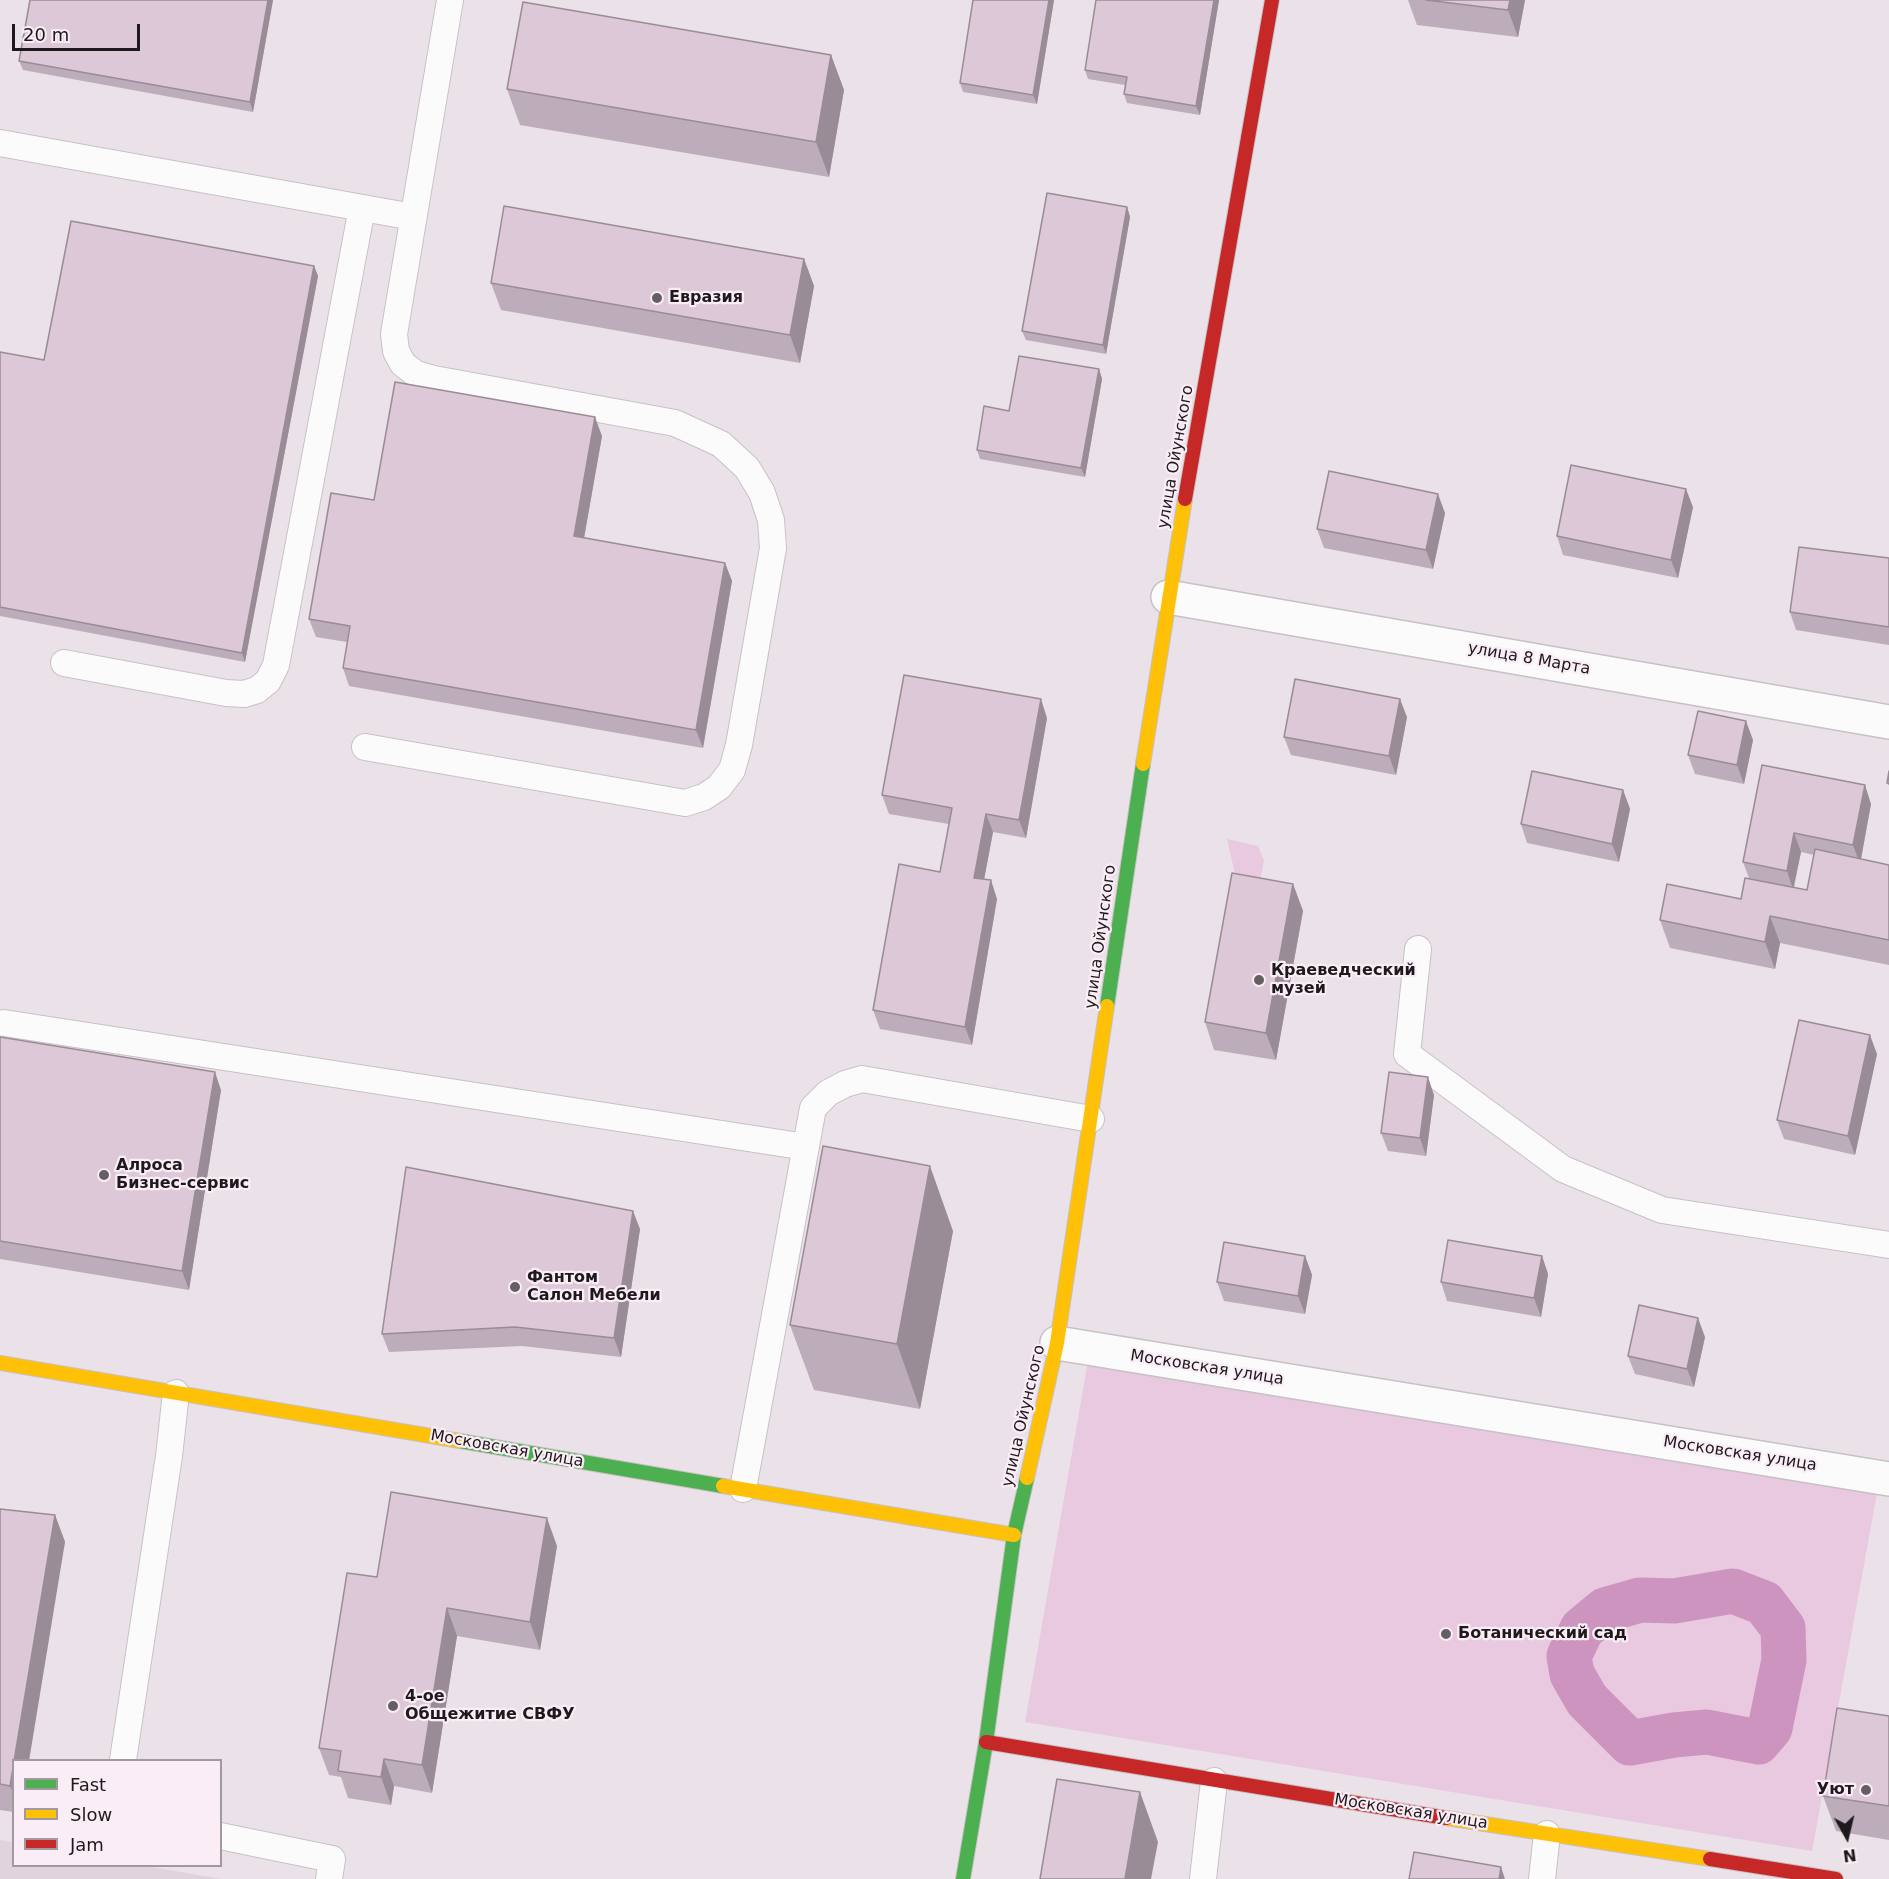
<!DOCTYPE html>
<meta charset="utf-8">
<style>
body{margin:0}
#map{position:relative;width:1889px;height:1879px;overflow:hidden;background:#eae2e8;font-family:"DejaVu Sans",sans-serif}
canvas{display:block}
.legend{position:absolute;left:12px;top:1759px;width:210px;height:108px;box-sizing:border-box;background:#faedf6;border:2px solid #a2989f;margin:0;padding:8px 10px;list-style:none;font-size:18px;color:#1e191d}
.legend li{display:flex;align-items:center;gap:12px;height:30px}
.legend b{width:30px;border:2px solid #a2989f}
.north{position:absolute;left:1817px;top:1807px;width:60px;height:60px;-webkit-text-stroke:4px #faedf6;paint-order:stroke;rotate:172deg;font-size:16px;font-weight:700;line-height:24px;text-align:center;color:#1e191d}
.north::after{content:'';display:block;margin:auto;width:21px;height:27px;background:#1e191d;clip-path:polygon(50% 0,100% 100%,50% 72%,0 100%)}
.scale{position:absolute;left:12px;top:24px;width:128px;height:27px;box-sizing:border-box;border:3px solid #1e191d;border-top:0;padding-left:8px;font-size:18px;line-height:21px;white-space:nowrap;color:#1e191d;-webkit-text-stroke:4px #faedf6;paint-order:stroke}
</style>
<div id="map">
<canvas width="1889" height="1879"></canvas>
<ul class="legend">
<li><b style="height:8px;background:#4caf50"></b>Fast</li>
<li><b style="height:8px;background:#ffc107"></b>Slow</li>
<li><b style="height:8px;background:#c62828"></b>Jam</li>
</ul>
<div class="north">N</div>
<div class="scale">20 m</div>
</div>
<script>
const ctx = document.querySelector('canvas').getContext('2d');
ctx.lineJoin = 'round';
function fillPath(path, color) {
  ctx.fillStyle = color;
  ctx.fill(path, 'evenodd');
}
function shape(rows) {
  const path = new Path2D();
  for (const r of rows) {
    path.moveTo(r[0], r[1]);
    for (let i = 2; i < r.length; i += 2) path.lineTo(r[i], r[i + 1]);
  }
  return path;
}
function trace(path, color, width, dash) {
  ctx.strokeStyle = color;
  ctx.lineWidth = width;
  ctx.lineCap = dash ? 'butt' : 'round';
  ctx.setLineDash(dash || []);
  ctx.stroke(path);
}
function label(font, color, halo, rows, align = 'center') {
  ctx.font = font + ' "DejaVu Sans",sans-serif';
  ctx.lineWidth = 4.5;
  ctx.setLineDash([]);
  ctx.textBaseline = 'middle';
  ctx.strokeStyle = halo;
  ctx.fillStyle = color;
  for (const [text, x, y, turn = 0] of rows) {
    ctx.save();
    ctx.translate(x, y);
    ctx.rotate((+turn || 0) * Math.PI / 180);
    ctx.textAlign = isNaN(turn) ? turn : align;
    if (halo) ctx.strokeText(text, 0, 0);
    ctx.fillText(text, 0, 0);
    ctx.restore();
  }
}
const built = shape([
 [0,1840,13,1842,14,1866,146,1866,222,1879,0,1879]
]);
const green = shape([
 [1227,839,1258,846,1264,860,1256,903,1241,900],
 [1088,1361,1877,1493,1812,1851,1025,1722]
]);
const canal = shape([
 [1733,1591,1764,1603,1783,1628,1784,1660,1770,1728,1758,1742,1707,1732,1674,1735,1630,1743,1587,1700,1572,1674,1569,1656,1582,1629,1605,1610,1640,1600,1674,1601,1733,1591]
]);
const lane = shape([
 [0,143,413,217],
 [64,663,226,693,244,694,257,690,268,681,276,665,362,208],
 [365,747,685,803,704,797,719,787,732,770,739,745,773,548,771,520,762,493,747,468,721,444,675,423,434,379,416,374,403,364,396,351,394,334,450,0],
 [1418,949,1407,1054,1563,1169,1662,1210,1889,1245],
 [4,1023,806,1147],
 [743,1489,813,1108,828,1093,845,1084,862,1079,1091,1119],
 [123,1760,169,1456,176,1393],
 [220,1836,332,1859,329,1879],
 [1203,1879,1214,1781],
 [1542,1879,1547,1834]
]);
const street = shape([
 [1168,597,1889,722],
 [1057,1343,1889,1479]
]);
const fast = shape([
 [1107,1006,1143,764],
 [460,1441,723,1486],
 [963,1879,986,1742,1014,1535,1027,1478]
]);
const slow = shape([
 [1143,764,1185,499],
 [0,1363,460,1441],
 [1027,1478,1057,1343,1107,1006],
 [723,1486,1014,1535],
 [1446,1818,1710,1859]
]);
const jam = shape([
 [1185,499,1272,0],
 [986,1742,1446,1818],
 [1710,1859,1836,1879]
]);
const wall = shape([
 [30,0,273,0,253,112,23,70,19,61],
 [973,0,1054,0,1037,104,963,92,960,83],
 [1096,0,1219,0,1200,115,1127,103,1124,94,1125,85,1088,79,1085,70],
 [1408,0,1525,0,1518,37,1417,25],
 [831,55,844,90,829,177,520,125,507,89],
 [1127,207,1130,217,1106,354,1026,340,1022,331],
 [804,259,814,286,800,363,501,310,491,283],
 [314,266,318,276,245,662,0,616,0,352,44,360],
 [1099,369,1102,379,1085,477,980,459,977,450,1009,411],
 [602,436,584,538,725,563,732,581,703,748,349,686,343,668,347,642,316,637,309,619,374,500],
 [1693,507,1678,578,1563,555,1557,536],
 [1445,513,1433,569,1324,548,1317,529],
 [1889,558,1889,645,1796,630,1790,612],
 [1407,717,1396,775,1291,755,1284,737],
 [1047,718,1026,838,993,832,984,879,997,899,972,1045,880,1029,873,1010,940,872,949,824,889,814,882,795],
 [1753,740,1744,784,1695,774,1688,755],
 [1762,765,1871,804,1861,859,1889,865,1889,965,1780,943,1775,969,1670,948,1660,920,1741,899,1749,878,1743,862],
 [1801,852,1814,855,1807,890,1794,888],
 [1623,790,1630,809,1619,862,1527,843,1521,824],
 [1293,884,1303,911,1276,1060,1214,1050,1205,1022],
 [0,1037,221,1090,189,1290,0,1259],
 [1877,1054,1855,1155,1784,1139,1777,1120],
 [1434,1095,1426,1156,1388,1151,1381,1133],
 [640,1229,621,1357,522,1346,389,1352,382,1334],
 [953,1231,920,1409,814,1390,790,1325],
 [1305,1256,1312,1275,1305,1314,1224,1301,1217,1282],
 [1542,1256,1548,1274,1541,1317,1447,1301,1441,1282],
 [1705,1337,1694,1387,1635,1374,1628,1356],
 [0,1509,55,1515,65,1542,14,1761,14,1812,0,1810],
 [557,1546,540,1650,457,1636,432,1793,394,1786,391,1805,348,1798,341,1777,329,1775,319,1748,377,1577],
 [1889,1716,1889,1840,1836,1831,1823,1796]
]);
const shadedWall = shape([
 [268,0,273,0,253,112,250,102],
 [1049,0,1054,0,1037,104,1033,95],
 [1214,0,1219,0,1200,115,1196,106],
 [1510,0,1525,0,1518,37,1508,10],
 [831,55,844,90,829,177,816,142],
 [1127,207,1130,217,1106,354,1103,345],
 [804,259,814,286,800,363,790,335],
 [314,266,318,276,245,662,242,653],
 [1099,369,1102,379,1085,477,1081,468],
 [595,417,602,436,581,555,574,536],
 [1686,489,1693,507,1678,578,1671,560],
 [1438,494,1445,513,1433,569,1426,550],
 [725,563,732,581,703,748,696,730],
 [1041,699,1047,718,1026,838,1019,820],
 [1400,699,1407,717,1396,775,1389,756],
 [1746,721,1753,740,1744,784,1737,765],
 [1865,785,1871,804,1860,864,1853,845],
 [1623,790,1630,809,1619,862,1612,844],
 [986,814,993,832,981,896,974,878],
 [1794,833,1801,852,1793,889,1787,871],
 [991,880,997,899,972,1045,965,1027],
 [1293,884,1303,911,1276,1060,1266,1033],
 [1770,916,1780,943,1775,969,1765,942],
 [1870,1035,1877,1054,1855,1155,1848,1136],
 [215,1072,221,1090,189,1290,182,1271],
 [1428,1077,1434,1095,1426,1156,1420,1138],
 [930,1166,953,1231,920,1409,897,1344],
 [633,1211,640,1229,621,1357,614,1338],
 [1305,1256,1312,1275,1305,1314,1298,1296],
 [1542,1256,1548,1274,1541,1317,1534,1298],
 [1698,1318,1705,1337,1694,1387,1687,1369],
 [55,1515,65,1542,29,1761,14,1761],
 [547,1518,557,1546,540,1650,530,1622],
 [447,1608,457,1636,432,1793,422,1765],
 [384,1759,394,1786,391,1805,381,1777],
 [14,1766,14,1795,10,1786],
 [1140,1792,1158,1842,1151,1879,1125,1879],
 [1501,1867,1505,1879,1499,1879]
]);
const building = shape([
 [30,0,268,0,250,102,19,61,30,0],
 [973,0,1049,0,1033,95,960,83,973,0],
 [1096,0,1214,0,1196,106,1124,94,1127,77,1085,70,1096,0],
 [1426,0,1510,0,1508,10,1426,0],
 [523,2,831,55,816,142,507,89,523,2],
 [1047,193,1127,207,1103,345,1022,331,1047,193],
 [504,206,804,259,790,335,491,283,504,206],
 [71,221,314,266,242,653,0,607,0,352,44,360,71,221],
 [1019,356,1099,369,1081,468,977,450,984,406,1009,411,1019,356],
 [395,382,595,417,574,536,725,563,696,730,343,668,350,626,309,619,331,493,374,500,395,382],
 [1571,465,1686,489,1671,560,1557,536,1571,465],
 [1329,471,1438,494,1426,550,1317,529,1329,471],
 [1799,547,1889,558,1889,627,1790,612,1799,547],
 [904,675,1041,699,1019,820,986,814,974,878,991,880,965,1027,873,1010,899,864,940,872,952,808,882,795,904,675],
 [1295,679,1400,699,1389,756,1284,737,1295,679],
 [1698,711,1746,721,1737,765,1688,755,1698,711],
 [1762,765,1865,785,1853,845,1794,833,1787,871,1743,862,1762,765],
 [1532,771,1623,790,1612,844,1521,824,1532,771],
 [1889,771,1889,784,1887,783,1889,771],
 [1815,849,1889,865,1889,940,1770,916,1765,942,1660,920,1667,884,1741,899,1745,878,1807,890,1815,849],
 [1232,873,1293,884,1266,1033,1205,1022,1232,873],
 [1799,1020,1870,1035,1848,1136,1777,1120,1799,1020],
 [0,1037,215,1072,182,1271,0,1241,0,1037],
 [1389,1072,1428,1077,1420,1138,1381,1133,1389,1072],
 [823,1146,930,1166,897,1344,790,1325,823,1146],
 [406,1167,633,1211,614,1338,515,1327,382,1334,406,1167],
 [1448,1240,1542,1256,1534,1298,1441,1282,1448,1240],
 [1224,1242,1305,1256,1298,1296,1217,1282,1224,1242],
 [1639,1305,1698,1318,1687,1369,1628,1356,1639,1305],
 [391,1492,547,1518,530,1622,447,1608,422,1765,384,1759,381,1777,338,1771,341,1751,319,1748,347,1573,377,1577,391,1492],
 [0,1509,55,1515,14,1761,10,1786,0,1784,0,1509],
 [1837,1708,1889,1716,1889,1806,1823,1796,1837,1708],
 [1057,1779,1140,1792,1125,1879,1040,1879,1057,1779],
 [1414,1852,1501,1867,1499,1879,1409,1879,1414,1852]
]);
const markers = [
 [657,298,6,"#655f64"],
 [1259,980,6,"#655f64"],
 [104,1175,6,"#655f64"],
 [515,1287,6,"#655f64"],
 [1446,1634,6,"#655f64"],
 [393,1706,6,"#655f64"],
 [1866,1790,6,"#655f64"]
];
const poiNames = [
 ["Евразия",669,298],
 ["Краеведческий",1271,971],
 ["музей",1271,989],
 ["Алроса",116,1166],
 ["Бизнес-сервис",116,1184],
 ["Фантом",527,1278],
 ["Салон Мебели",527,1296],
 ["Ботанический сад",1458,1634],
 ["4-ое",405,1697],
 ["Общежитие СВФУ",405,1715],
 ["Уют",1854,1790,"right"]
];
const streetNames = [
 ["улица Ойунского",1176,457,-80],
 ["улица 8 Марта",1529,659,10],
 ["улица Ойунского",1101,937,-82],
 ["Московская улица",1207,1368,9],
 ["улица Ойунского",1024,1416,-77],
 ["Московская улица",507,1449,10],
 ["Московская улица",1740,1454,9],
 ["Московская улица",1411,1812,9]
];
fillPath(built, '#e1d3de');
fillPath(green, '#e8c9e0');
trace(canal, '#cd94c0', 45);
trace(lane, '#c7c1c5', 28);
trace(street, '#c7c1c5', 36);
trace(fast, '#c7c1c5', 16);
trace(slow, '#c7c1c5', 16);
trace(jam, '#c7c1c5', 16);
trace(lane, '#fcfbfc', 26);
trace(street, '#fcfbfc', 33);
trace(fast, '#4caf50', 14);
trace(slow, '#ffc107', 14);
trace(jam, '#c62828', 14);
fillPath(wall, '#bdacb9');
fillPath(shadedWall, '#9a8c96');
fillPath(building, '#dcc8d7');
trace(building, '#9a8c96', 1.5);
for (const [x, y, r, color] of markers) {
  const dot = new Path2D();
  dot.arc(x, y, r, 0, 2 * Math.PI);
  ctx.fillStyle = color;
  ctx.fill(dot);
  trace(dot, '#faedf6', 2);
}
label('bold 16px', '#1e191d', '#faedf6', poiNames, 'left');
label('16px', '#1e191d', '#faedf6', streetNames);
</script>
